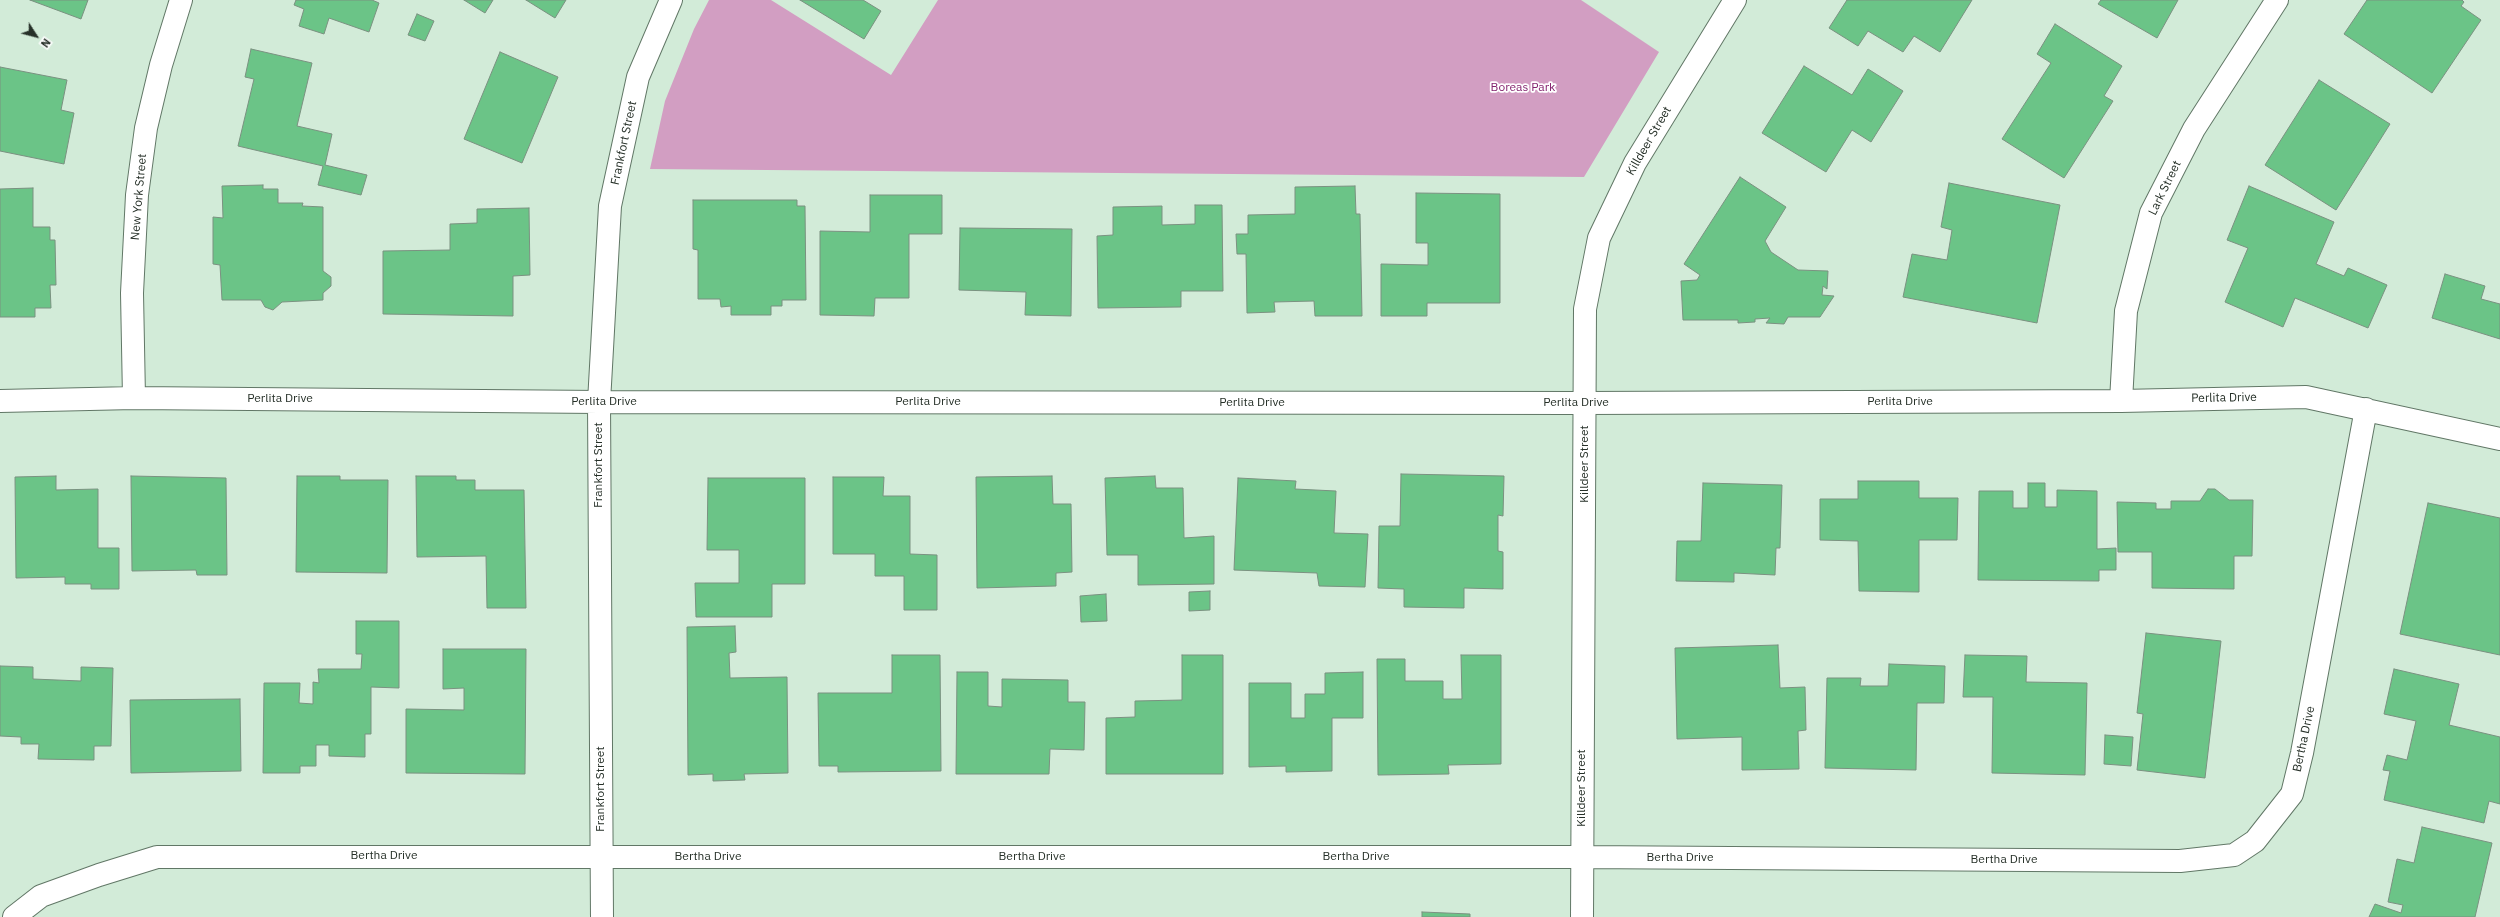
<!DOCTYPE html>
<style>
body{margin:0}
#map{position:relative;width:2500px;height:917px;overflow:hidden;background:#d2ebd8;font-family:"IBM Plex Sans",sans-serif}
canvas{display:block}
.north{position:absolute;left:16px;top:16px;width:40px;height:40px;-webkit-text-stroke:3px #fff;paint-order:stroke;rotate:126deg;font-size:11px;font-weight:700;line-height:16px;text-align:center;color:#263028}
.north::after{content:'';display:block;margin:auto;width:14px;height:18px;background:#263028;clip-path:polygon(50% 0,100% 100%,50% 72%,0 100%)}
</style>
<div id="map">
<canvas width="2500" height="917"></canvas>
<div class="north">N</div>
</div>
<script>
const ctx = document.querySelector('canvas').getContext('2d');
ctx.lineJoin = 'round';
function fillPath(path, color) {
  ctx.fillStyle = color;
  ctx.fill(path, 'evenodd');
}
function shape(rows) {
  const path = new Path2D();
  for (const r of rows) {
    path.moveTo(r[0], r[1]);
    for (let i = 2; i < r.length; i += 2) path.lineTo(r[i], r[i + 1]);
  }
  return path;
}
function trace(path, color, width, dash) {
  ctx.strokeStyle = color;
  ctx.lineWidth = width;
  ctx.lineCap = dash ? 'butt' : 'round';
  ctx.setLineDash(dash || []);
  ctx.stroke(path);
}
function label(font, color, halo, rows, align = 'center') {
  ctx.font = font + ' "IBM Plex Sans",sans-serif';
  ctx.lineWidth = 3.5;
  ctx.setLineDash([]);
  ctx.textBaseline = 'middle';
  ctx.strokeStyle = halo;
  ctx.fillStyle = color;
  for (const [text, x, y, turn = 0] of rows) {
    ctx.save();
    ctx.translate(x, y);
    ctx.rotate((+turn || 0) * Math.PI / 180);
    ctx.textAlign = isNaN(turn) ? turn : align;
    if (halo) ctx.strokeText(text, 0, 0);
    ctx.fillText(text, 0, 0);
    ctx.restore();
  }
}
const green = shape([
 [709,0,771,0,891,75,938,0,1581,0,1659,52,1584,177,650,169,665,101,694,29]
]);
const building = shape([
 [30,0,88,0,81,19,30,0],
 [296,0,372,0,379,3,369,32,329,18,324,34,299,26,304,9,294,5,296,0],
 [464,0,493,0,485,13,464,0],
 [526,0,566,0,555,18,526,0],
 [800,0,863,0,881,11,864,39,800,0],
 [1847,0,1972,0,1940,52,1914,36,1903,52,1868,31,1858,46,1829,28,1847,0],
 [2101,0,2178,0,2157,38,2098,4,2101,0],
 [2367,0,2462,0,2464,2,2461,6,2481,20,2432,93,2344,34,2367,0],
 [417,14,434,21,425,41,408,35,417,14],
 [2055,24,2122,66,2104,96,2113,101,2064,178,2002,139,2051,63,2037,54,2055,24],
 [251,49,312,63,297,126,332,134,325,165,367,175,361,195,318,185,323,166,238,146,254,79,245,77,251,49],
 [500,52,558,77,522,163,464,139,500,52],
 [1804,66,1852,95,1868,69,1903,91,1871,142,1852,130,1826,172,1762,133,1804,66],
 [0,67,67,80,61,110,74,113,64,164,0,151,0,67],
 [2319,80,2390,124,2336,210,2265,165,2319,80],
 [1740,177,1786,207,1765,241,1771,252,1798,270,1828,271,1827,289,1823,286,1822,295,1834,296,1820,317,1788,317,1784,324,1766,323,1770,318,1755,319,1755,322,1738,323,1738,320,1683,320,1681,281,1697,280,1700,275,1684,264,1740,177],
 [1949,183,2060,205,2037,323,1903,297,1912,254,1947,260,1952,230,1941,227,1949,183],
 [263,185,263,189,278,189,278,203,303,203,302,206,323,207,323,271,331,277,331,286,323,293,323,300,282,302,273,310,265,307,261,300,222,300,220,265,213,264,213,217,223,218,222,186,263,185],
 [1355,186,1356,214,1360,214,1362,316,1315,316,1314,301,1274,302,1275,312,1247,313,1246,254,1237,254,1236,234,1248,234,1248,215,1295,214,1295,187,1355,186],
 [2249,186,2334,222,2316,264,2344,276,2348,268,2387,285,2368,328,2295,298,2283,327,2225,302,2248,248,2227,240,2249,186],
 [33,188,33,227,50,227,50,240,55,240,56,285,50,285,51,308,35,308,35,317,0,317,0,189,33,188],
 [1416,193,1500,194,1500,303,1427,303,1427,316,1381,316,1381,264,1428,265,1428,243,1416,243,1416,193],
 [870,195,942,195,942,234,909,234,909,298,875,298,874,316,820,315,820,231,870,232,870,195],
 [693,200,797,200,797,206,805,206,806,300,782,300,782,306,771,306,771,315,731,315,731,306,721,307,720,299,698,299,698,250,693,249,693,200],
 [1195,205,1222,205,1223,291,1181,291,1181,307,1098,308,1097,236,1113,235,1113,207,1162,206,1162,225,1195,224,1195,205],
 [529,208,530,275,513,276,513,316,383,314,383,251,450,250,450,224,477,223,477,209,529,208],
 [960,228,1072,229,1071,316,1025,315,1026,292,959,290,960,228],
 [2445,274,2485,286,2481,299,2500,304,2500,339,2432,318,2445,274],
 [1401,474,1504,476,1503,516,1498,515,1498,551,1503,552,1503,589,1464,588,1464,608,1404,607,1404,589,1378,588,1379,526,1400,526,1401,474],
 [56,476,56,490,98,489,98,548,119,548,119,589,91,589,91,584,65,584,65,577,16,578,15,477,56,476],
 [131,476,226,478,227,575,197,575,196,570,132,571,131,476],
 [297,476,340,476,340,480,388,480,387,573,296,572,297,476],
 [416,476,456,476,456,480,475,480,475,490,524,490,526,608,487,608,486,556,417,557,416,476],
 [1052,476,1053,504,1071,504,1072,572,1056,573,1056,586,977,588,976,477,1052,476],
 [1155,476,1156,488,1183,488,1184,538,1214,536,1214,584,1138,585,1138,555,1107,555,1105,478,1155,476],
 [833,477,884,477,883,496,910,496,910,554,937,555,937,610,904,610,904,576,875,576,875,554,833,554,833,477],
 [708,478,805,478,805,584,772,584,772,617,696,617,695,583,739,583,739,550,707,550,708,478],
 [1238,478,1296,481,1295,489,1336,491,1334,533,1368,534,1365,587,1319,586,1317,573,1234,570,1238,478],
 [1858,481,1919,481,1919,498,1958,498,1957,540,1919,540,1919,592,1859,591,1858,541,1820,540,1820,499,1858,499,1858,481],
 [1703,483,1782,485,1780,548,1776,548,1775,575,1734,573,1734,582,1676,581,1677,541,1701,541,1703,483],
 [2028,483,2045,483,2045,507,2057,507,2057,490,2097,491,2097,549,2116,548,2116,570,2099,570,2099,581,1978,580,1979,491,2013,491,2013,508,2028,508,2028,483],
 [2208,489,2215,489,2229,500,2253,500,2252,556,2234,556,2234,589,2152,588,2152,552,2118,552,2117,502,2156,503,2156,509,2171,509,2171,501,2200,501,2208,489],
 [2428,503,2500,518,2500,655,2400,634,2428,503],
 [1210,591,1210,610,1189,611,1189,592,1210,591],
 [1106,594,1107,621,1081,622,1080,596,1106,594],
 [356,621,399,621,399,688,371,687,371,734,365,734,365,757,329,756,329,745,316,745,316,766,300,766,300,773,263,773,264,683,300,683,299,703,313,704,313,682,319,683,318,669,361,669,362,654,356,654,356,621],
 [735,626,736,652,729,653,730,678,787,677,788,773,744,774,745,780,713,781,713,774,688,775,687,627,735,626],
 [2146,633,2221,641,2205,778,2137,770,2143,714,2137,713,2146,633],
 [1778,645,1780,688,1805,687,1806,730,1798,731,1799,769,1742,770,1742,737,1677,739,1675,648,1778,645],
 [443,649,526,649,525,774,406,773,406,709,464,710,464,688,443,689,443,649],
 [892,655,940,655,941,771,838,772,838,766,819,766,818,693,892,693,892,655],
 [1182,655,1223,655,1223,774,1106,774,1106,718,1135,717,1135,701,1182,700,1182,655],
 [1461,655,1501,655,1501,764,1448,765,1449,774,1378,775,1377,659,1405,659,1405,681,1443,681,1443,699,1462,699,1461,655],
 [1965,655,2027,656,2026,682,2087,683,2085,775,1992,773,1993,697,1963,697,1965,655],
 [1889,664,1945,666,1944,703,1917,703,1916,770,1825,768,1827,678,1861,678,1860,686,1888,686,1889,664],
 [0,666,33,667,33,679,81,681,81,667,113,668,111,746,94,746,94,760,38,759,39,744,21,744,21,737,0,736,0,666],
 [2394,669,2459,684,2449,725,2500,737,2500,804,2489,801,2484,823,2384,800,2390,771,2383,770,2387,755,2407,760,2416,721,2384,714,2394,669],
 [957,672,988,672,988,706,1002,707,1002,679,1068,680,1068,702,1085,702,1084,750,1050,749,1049,774,956,774,957,672],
 [1363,672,1363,718,1332,718,1332,771,1286,772,1286,766,1249,767,1249,683,1291,683,1291,718,1305,718,1305,694,1325,694,1325,673,1363,672],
 [240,699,241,771,131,773,130,700,240,699],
 [2105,735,2133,737,2131,766,2104,764,2105,735],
 [2422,827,2492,843,2475,917,2369,917,2375,904,2401,913,2403,905,2388,902,2397,859,2414,863,2422,827],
 [1422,912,1470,914,1470,917,1422,917,1422,912]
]);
const minor = shape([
 [134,398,132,293,137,195,146,128,161,65,181,0],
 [0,401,134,398,599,402,1586,403,2121,401,2306,397,2500,439],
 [2121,401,2126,311,2151,213,2194,129,2277,0],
 [14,917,41,896,99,875,157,857,1582,857,2180,861,2234,855,2255,841,2292,794,2302,753,2366,409],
 [602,917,599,402,610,206,638,77,671,0],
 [1582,917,1585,309,1599,238,1635,163,1735,0]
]);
const parkNames = [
 ["Boreas Park",1523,88]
];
const streetNames = [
 ["Killdeer Street",1649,141,-60],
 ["Frankfort Street",624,143,-78],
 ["Lark Street",2165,188,-64],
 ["New York Street",139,197,-85],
 ["Perlita Drive",2224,398,-1],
 ["Perlita Drive",280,399],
 ["Perlita Drive",604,402],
 ["Perlita Drive",928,402],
 ["Perlita Drive",1900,402],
 ["Perlita Drive",1252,403],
 ["Perlita Drive",1576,403],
 ["Killdeer Street",1585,464,-90],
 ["Frankfort Street",599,465,-90],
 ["Bertha Drive",2304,739,-78],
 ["Killdeer Street",1582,788,-90],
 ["Frankfort Street",601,789,-90],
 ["Bertha Drive",384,856],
 ["Bertha Drive",708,857],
 ["Bertha Drive",1032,857],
 ["Bertha Drive",1356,857],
 ["Bertha Drive",1680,858],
 ["Bertha Drive",2004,860]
];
fillPath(green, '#d29ec2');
fillPath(building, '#6bc487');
trace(building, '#7a9180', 1);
trace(minor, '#617766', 24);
trace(minor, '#fff', 22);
label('12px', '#84246f', '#fff', parkNames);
label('12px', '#263028', '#fff', streetNames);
</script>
